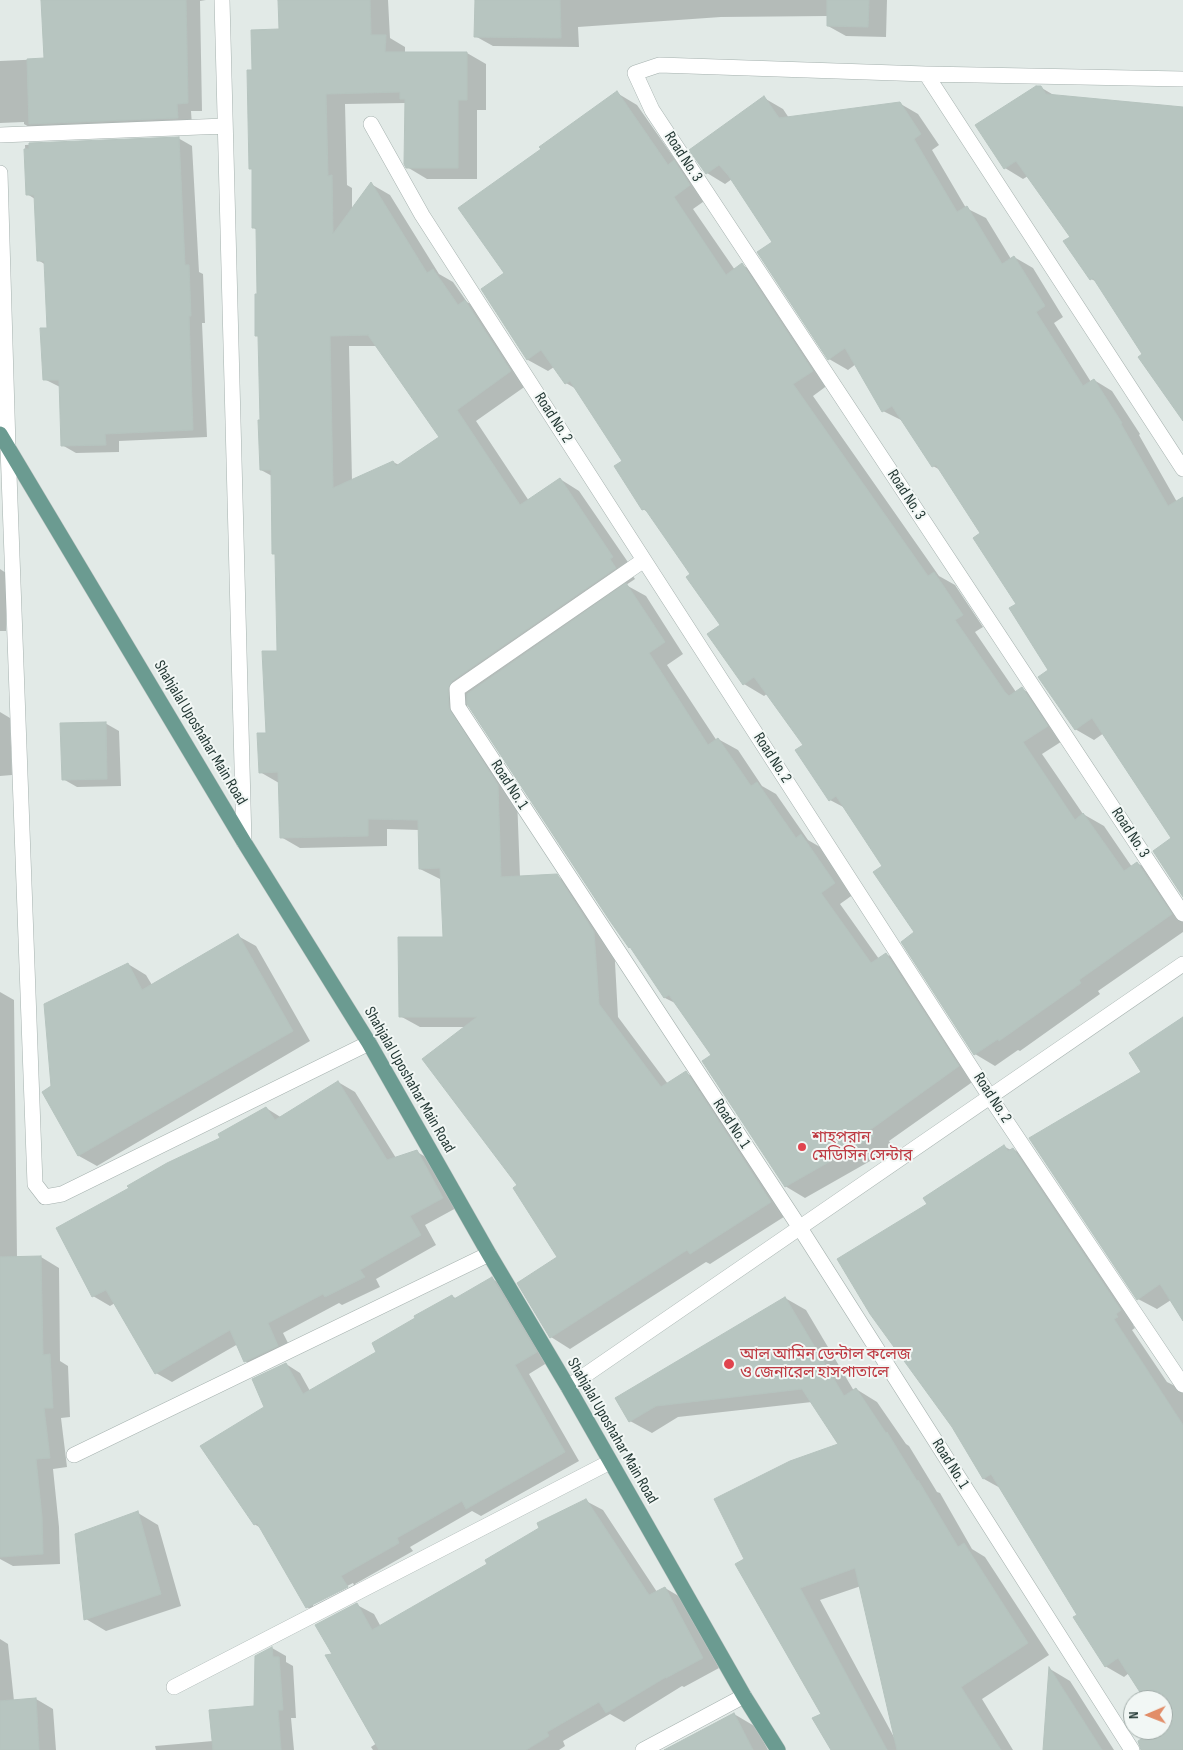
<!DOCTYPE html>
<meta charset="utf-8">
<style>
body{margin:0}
#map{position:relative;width:1183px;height:1750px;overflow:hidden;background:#e2eae7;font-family:"Sofia Sans Condensed",sans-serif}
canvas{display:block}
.north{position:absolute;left:1123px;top:1690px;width:50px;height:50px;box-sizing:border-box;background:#f2f7f5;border:1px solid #a0aba8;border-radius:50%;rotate:269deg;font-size:14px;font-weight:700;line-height:20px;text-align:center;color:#243935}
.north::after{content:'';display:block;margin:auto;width:18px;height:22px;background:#e28d68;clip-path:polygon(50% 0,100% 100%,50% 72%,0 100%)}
</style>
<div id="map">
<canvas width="1183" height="1750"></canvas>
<div class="north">N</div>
</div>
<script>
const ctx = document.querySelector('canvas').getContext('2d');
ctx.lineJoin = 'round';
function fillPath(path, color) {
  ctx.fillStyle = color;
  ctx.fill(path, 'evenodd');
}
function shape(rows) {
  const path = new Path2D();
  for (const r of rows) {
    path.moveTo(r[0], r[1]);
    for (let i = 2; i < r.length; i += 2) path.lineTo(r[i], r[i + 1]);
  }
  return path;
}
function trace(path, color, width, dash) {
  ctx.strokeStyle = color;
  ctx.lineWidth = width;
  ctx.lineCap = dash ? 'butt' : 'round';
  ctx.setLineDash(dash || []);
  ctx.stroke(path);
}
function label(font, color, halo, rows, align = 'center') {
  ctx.font = font + ' "Sofia Sans Condensed","Noto Sans Bengali",sans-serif';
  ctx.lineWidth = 4;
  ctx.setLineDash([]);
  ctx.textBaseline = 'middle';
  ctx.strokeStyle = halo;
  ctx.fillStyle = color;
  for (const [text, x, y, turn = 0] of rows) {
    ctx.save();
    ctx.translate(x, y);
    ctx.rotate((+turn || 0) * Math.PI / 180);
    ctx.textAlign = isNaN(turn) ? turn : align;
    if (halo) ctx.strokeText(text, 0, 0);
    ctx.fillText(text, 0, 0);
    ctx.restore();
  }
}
const shadow = shape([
 [43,0,206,0,200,1,202,111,191,111,192,126,38,132,24,124,24,122,0,123,0,61,45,59],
 [279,0,388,0,390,38,405,47,405,53,467,53,486,64,486,110,477,110,477,179,427,179,407,167,406,103,345,104,347,185,352,188,352,210,371,184,390,195,439,274,453,282,467,302,485,312,530,383,476,421,529,501,560,479,579,491,632,568,629,570,635,579,626,585,646,596,683,654,667,665,717,741,718,739,738,750,762,786,776,794,808,840,820,847,854,894,840,904,879,959,886,954,905,965,978,1078,889,1141,893,1148,805,1198,785,1186,713,1055,677,1004,665,998,633,948,629,947,611,920,467,701,468,720,517,797,520,877,556,876,576,887,614,944,618,1017,668,1084,686,1073,705,1084,790,1213,710,1264,706,1262,570,1349,551,1337,559,1257,519,1186,465,1027,420,1027,400,1016,444,938,442,880,420,869,419,830,387,829,387,846,300,848,281,837,279,783,260,772,278,652,277,555,273,553,272,476,261,470,262,421,259,337,256,335,258,295,257,230,254,228,253,71,281,30],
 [349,346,377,346,441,437,399,465,393,462,352,481],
 [477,0,887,0,886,37,846,36,828,26,828,16,721,17,578,27,579,47,493,46,475,36],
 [1040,87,1057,97,1183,108,1183,410,1144,355,1097,282,1091,279,1071,237,1028,176,1023,179,1005,168],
 [617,93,637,105,679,165,710,197,693,209,735,270,742,265,762,276,832,382,813,396,939,576,955,585,983,627,975,632,1016,692,1022,689,1042,700,1067,738,1042,754,1083,814,1104,826,1132,867,1137,863,1158,875,1183,913,1183,932,1098,991,1100,994,1020,1051,1018,1050,995,1066,975,1054,903,942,916,933,884,867,847,809,830,800,805,745,768,693,764,696,744,684,722,625,692,574,649,513,643,509,624,461,578,390,566,383,554,367,548,371,528,360,482,289,505,273,542,149],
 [764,98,783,109,789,118,899,103,918,114,939,145,932,150,966,208,986,218,1011,259,1014,257,1033,268,1063,317,1054,323,1091,382,1094,380,1112,391,1140,434,1139,435,1177,502,1183,498,1183,895,1173,838,1104,733,1094,740,1075,729,1018,604,982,534,942,471,933,466,903,421,883,411,856,364,848,370,829,359,773,243,732,179,725,184,707,173],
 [178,138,192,146,199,272,203,274,205,323,202,323,207,437,119,441,119,452,76,453,62,445,60,387,44,379,48,329,46,265,38,260,35,199,27,194,25,145],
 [0,569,6,573,6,631,0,631],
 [0,712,10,718,12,775,0,776],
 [105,723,119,731,121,786,77,787,63,779],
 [238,936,256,946,310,1041,97,1166,79,1156,43,1092,53,1087,128,964,146,975,152,985],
 [0,992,14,1000,17,1258,41,1257,59,1268,60,1361,68,1366,70,1417,61,1418,67,1467,53,1469,59,1527,60,1564,13,1566,0,1559],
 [1183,1018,1183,1319,1171,1300,1157,1309,1138,1299,1143,1072],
 [338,1082,355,1092,396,1158,417,1152,433,1161,458,1207,425,1225,436,1245,376,1279,380,1287,342,1305,339,1303,283,1333,294,1355,262,1371,245,1361,238,1344,172,1382,156,1373,115,1303,110,1306,93,1296,222,1138,266,1108,282,1118],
 [1005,1147,1011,1150,1013,1149,1031,1160,1139,1321,1133,1325,1135,1328,1132,1330,1167,1382,1183,1390,1183,1750,1158,1750,1159,1730,1163,1730,1163,1700,1146,1700,1129,1673,1124,1677,1105,1666,1079,1615,1002,1489,984,1479,929,1204],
 [492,1279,506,1287,550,1361,529,1374,579,1461,481,1516,472,1511,410,1547,413,1551,355,1584,361,1595,321,1616,307,1607,261,1528,254,1524,266,1407,286,1364,300,1373,310,1391,378,1352,452,1296,457,1299],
 [353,1583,354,1585,313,1606,313,1604],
 [785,1298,806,1310,854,1391,856,1389,877,1402,906,1444,909,1446,937,1492,940,1493,972,1549,985,1557,1049,1655,982,1699,1013,1750,833,1750,823,1714,746,1560,839,1445,812,1402,678,1417,652,1433,630,1421],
 [861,1586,895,1739,820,1600],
 [586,1501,603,1510,657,1592,665,1588,682,1598,719,1668,684,1687,682,1686,624,1722,610,1714,563,1741,565,1746,559,1750,373,1750,371,1747,377,1743,334,1655,357,1605,374,1614,381,1627,489,1565],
 [138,1513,158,1525,181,1606,106,1631,86,1619],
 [0,1639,8,1644,14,1701,36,1699,53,1709,56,1750,0,1750],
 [272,1648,286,1656,286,1662,293,1666,296,1718,291,1718,294,1750,156,1750,155,1746,213,1741,255,1707],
 [1050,1669,1070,1681,1114,1750,1044,1750],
 [734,1714,756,1727,768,1750,666,1750]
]);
const building = shape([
 [41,0,186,0,188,103,177,104,178,118,29,124,27,59,44,58,41,0],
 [278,0,370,0,371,35,386,35,385,52,467,52,467,100,458,100,458,168,406,168,404,164,405,99,400,99,400,92,326,94,328,176,332,175,333,234,371,182,427,273,433,269,458,305,465,300,511,371,457,410,520,505,560,478,613,557,610,559,616,568,452,681,448,689,449,708,498,785,501,877,557,874,594,932,599,1004,661,1087,686,1071,771,1202,690,1254,687,1250,550,1338,517,1283,557,1257,513,1188,517,1185,422,1059,477,1017,399,1017,398,937,443,937,440,868,419,869,418,820,368,819,368,836,280,838,278,772,259,773,257,733,266,733,262,651,277,651,275,554,272,554,271,470,260,470,258,420,260,420,258,336,255,336,255,294,257,294,256,228,252,228,252,169,249,169,247,70,252,70,251,30,279,29,278,0],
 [368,335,439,437,396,466,393,461,333,488,330,336,368,335],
 [475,0,560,0,561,38,474,37,475,0],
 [827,0,869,0,868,27,827,26,827,0],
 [1036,86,1041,86,1046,94,1183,107,1183,421,1138,357,1142,354,1093,278,1090,280,1063,241,1070,237,1016,161,1004,169,975,125,1036,86],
 [617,91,668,165,674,160,690,185,674,197,726,275,742,263,813,371,793,384,928,576,934,572,963,615,955,620,1005,692,1009,696,1022,687,1048,726,1023,742,1075,820,1083,813,1124,871,1137,862,1172,914,1079,980,1081,983,999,1041,998,1039,974,1055,901,942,914,932,873,872,882,866,836,796,829,801,795,750,803,745,754,677,743,685,707,634,720,625,686,577,690,574,645,509,642,510,614,466,622,461,570,381,565,384,541,350,527,360,481,289,504,273,458,208,541,149,539,147,617,91],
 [764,96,779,118,900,102,921,134,914,139,957,212,967,206,1002,264,1014,256,1045,306,1036,312,1083,386,1094,379,1122,423,1121,424,1168,506,1183,497,1183,897,1153,851,1171,838,1092,718,1075,730,1038,677,1048,670,1009,608,1016,604,973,538,980,533,936,465,932,467,892,406,882,412,845,348,828,360,757,252,772,242,728,175,719,165,706,174,689,150,764,96],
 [179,137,185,265,189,265,191,316,189,316,193,430,105,434,106,445,61,446,59,380,43,380,40,328,47,328,44,261,37,261,34,195,26,195,24,149,29,149,29,143,179,137],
 [626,583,665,642,649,653,708,745,718,738,751,786,757,782,796,838,801,834,835,883,821,893,871,963,886,953,959,1066,870,1130,874,1136,785,1187,702,1061,711,1055,669,995,664,998,630,947,629,948,610,921,467,704,467,694,626,583],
 [106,722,107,779,62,780,60,723,106,722],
 [238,934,293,1031,78,1156,42,1092,51,1086,44,1004,128,963,142,990,238,934],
 [1183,1017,1183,1321,1160,1284,1137,1300,1029,1138,1141,1072,1129,1053,1183,1017],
 [338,1081,387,1160,417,1150,443,1198,410,1216,421,1235,360,1270,365,1277,325,1297,323,1294,268,1323,278,1346,244,1362,230,1330,155,1374,106,1290,92,1297,56,1228,129,1188,127,1186,167,1163,220,1138,218,1134,266,1107,275,1120,338,1081],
 [1004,1145,1008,1151,1013,1148,1121,1310,1116,1314,1118,1317,1114,1319,1183,1425,1183,1750,1141,1750,1138,1741,1156,1730,1163,1730,1163,1700,1145,1700,1118,1658,1105,1667,1073,1617,1077,1615,991,1474,983,1479,952,1427,870,1314,837,1259,927,1204,923,1198,1004,1145],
 [41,1256,43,1355,50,1354,53,1408,44,1408,50,1458,36,1459,42,1517,43,1554,0,1557,0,1257,41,1256],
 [492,1277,537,1352,515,1365,565,1452,466,1509,462,1501,397,1538,399,1543,341,1576,348,1587,306,1608,257,1523,254,1525,200,1446,264,1407,252,1379,286,1363,303,1394,376,1352,372,1343,415,1318,414,1316,452,1295,454,1299,492,1277],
 [785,1297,844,1396,856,1388,886,1433,887,1432,917,1481,918,1480,958,1547,964,1543,1028,1643,961,1687,1001,1750,897,1750,855,1568,800,1588,887,1750,831,1750,812,1718,821,1714,735,1564,744,1559,714,1499,790,1461,838,1444,802,1389,656,1406,629,1422,615,1398,785,1297],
 [586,1499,649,1595,665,1587,703,1658,666,1678,666,1677,606,1713,599,1702,547,1732,549,1736,526,1750,379,1750,325,1655,332,1654,315,1625,357,1603,372,1630,487,1564,485,1560,539,1528,537,1523,586,1499],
 [138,1511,161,1594,84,1620,75,1534,138,1511],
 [272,1647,273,1657,279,1657,283,1710,278,1710,281,1750,213,1750,209,1710,254,1706,255,1656,272,1647],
 [1049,1667,1102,1750,1043,1750,1049,1667],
 [36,1698,39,1750,0,1750,0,1701,36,1698],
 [734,1713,753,1750,664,1750,734,1713]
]);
const street = shape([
 [222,0,244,842],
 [926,74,1183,469],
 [1183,79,926,74,659,65,635,73,652,110,1183,914],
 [371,124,422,215,644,560,990,1097,1183,1385],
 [0,135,225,126],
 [0,173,8,447,35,1184,45,1197,62,1194,369,1043],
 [644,560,457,689,458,707,800,1228,1132,1750],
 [568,1387,1183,964],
 [74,1455,489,1254],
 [174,1687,610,1462],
 [643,1750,744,1696]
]);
const primary = shape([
 [0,434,244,842,369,1043,489,1254,568,1387,744,1696,778,1750]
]);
const markers = [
 [802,1147,5,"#e0444e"],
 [729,1364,6,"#e0444e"]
];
const streetNames = [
 ["Road No. 3",683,157,57],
 ["Road No. 2",553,418,57],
 ["Road No. 3",906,495,57],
 ["Shahjalal Uposhahar Main Road",200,733,59],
 ["Road No. 2",772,758,57],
 ["Road No. 1",509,785,57],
 ["Road No. 3",1130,833,57],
 ["Shahjalal Uposhahar Main Road",409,1080,60],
 ["Road No. 2",992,1098,57],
 ["Road No. 1",731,1124,57],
 ["Shahjalal Uposhahar Main Road",612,1431,60],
 ["Road No. 1",950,1464,58]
];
const healthNames = [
 ["শাহপরান",812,1138],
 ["মেডিসিন সেন্টার",812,1156],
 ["আল আমিন ডেন্টাল কলেজ",740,1355],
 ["ও জেনারেল হাসপাতালে",740,1373]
];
fillPath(shadow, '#0003');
fillPath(building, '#b7c5c0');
trace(building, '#b5c3be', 1);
trace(street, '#a5b1ae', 16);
trace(primary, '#bdc4c2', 16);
trace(street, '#fff', 15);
trace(primary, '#6b9b91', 15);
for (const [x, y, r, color] of markers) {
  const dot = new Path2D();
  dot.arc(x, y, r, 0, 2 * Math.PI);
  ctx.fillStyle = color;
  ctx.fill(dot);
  trace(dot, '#f2f7f5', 2);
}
label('16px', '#243935', '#f2f7f5', streetNames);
label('16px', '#be3a42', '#f2f7f5', healthNames, 'left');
</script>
